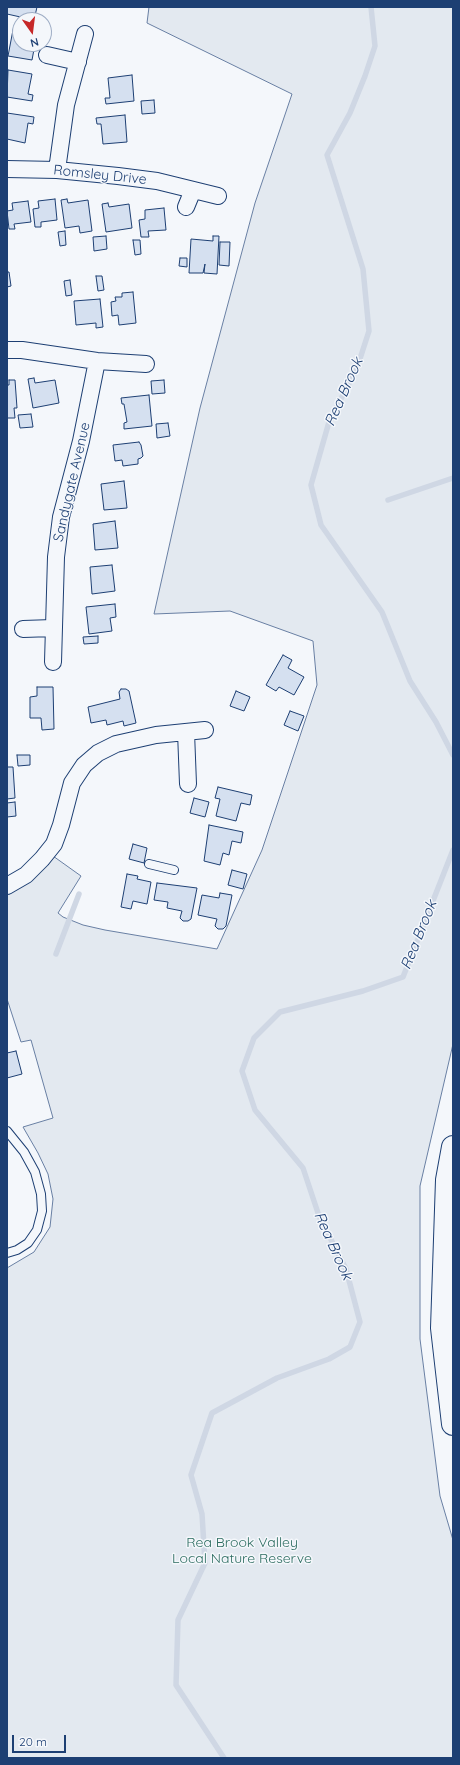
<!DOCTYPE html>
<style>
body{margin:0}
#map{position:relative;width:460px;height:1765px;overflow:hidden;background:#f4f7fb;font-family:Quicksand,sans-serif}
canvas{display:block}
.frame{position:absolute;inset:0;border:8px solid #1d3f73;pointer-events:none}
.north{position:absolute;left:12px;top:12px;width:40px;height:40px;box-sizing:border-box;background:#f4f7fb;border:1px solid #9eadc5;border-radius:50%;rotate:166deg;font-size:11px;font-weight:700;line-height:16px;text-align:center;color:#1d3f73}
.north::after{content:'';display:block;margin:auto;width:14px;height:18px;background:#c62828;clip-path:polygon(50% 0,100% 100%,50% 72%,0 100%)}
.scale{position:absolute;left:12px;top:1735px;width:54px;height:18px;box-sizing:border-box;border:2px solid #1d3f73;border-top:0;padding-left:5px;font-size:12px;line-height:14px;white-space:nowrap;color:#1d3f73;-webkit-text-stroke:3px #f4f7fb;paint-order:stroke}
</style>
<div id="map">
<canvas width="460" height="1765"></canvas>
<div class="frame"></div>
<div class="north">N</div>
<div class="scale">20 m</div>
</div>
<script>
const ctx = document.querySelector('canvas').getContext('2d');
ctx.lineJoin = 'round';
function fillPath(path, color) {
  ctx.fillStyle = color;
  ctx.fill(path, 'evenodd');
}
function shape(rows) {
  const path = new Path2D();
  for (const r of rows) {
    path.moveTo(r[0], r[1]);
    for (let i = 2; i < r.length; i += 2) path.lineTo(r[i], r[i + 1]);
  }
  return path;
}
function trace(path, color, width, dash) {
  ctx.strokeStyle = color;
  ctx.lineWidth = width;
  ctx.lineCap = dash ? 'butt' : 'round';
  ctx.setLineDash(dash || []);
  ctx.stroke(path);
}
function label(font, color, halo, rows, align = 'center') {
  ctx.font = font + ' Quicksand,sans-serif';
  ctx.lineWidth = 3;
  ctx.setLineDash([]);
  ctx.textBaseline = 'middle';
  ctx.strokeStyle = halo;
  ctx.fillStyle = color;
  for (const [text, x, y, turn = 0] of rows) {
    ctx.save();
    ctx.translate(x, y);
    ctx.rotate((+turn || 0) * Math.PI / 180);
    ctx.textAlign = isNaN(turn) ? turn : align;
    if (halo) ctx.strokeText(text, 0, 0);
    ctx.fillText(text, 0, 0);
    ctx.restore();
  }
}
const green = shape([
 [149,7,453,7,453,1044,420,1186,420,1339,440,1496,453,1540,453,1758,7,1758,7,1268,34,1252,50,1227,53,1199,48,1174,38,1153,23,1127,53,1118,31,1040,21,1042,7,999,7,891,53,856,81,876,58,913,63,917,83,925,105,930,217,949,262,850,317,685,313,641,230,611,154,614,200,408,255,203,292,94,147,23,149,7]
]);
const stream = shape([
 [371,7,375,46,365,76,350,113,327,155,363,269,369,331,357,368,329,422,311,485,321,525,382,612,410,681,436,722,453,755],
 [388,500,453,478],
 [56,954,79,894],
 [224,1758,176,1685,178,1620,205,1563,202,1514,191,1475,212,1413,277,1378,329,1359,350,1347,360,1322,346,1269,319,1216,303,1168,255,1110,242,1071,254,1038,280,1012,363,991,403,977,453,850]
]);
const building = shape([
 [7,7,37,7,34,20,7,14,7,7],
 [13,30,20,31,20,44,35,44,32,60,8,56,13,30],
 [8,70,32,74,28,94,33,95,32,101,7,97,8,70],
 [132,75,134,101,106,104,105,98,110,98,108,78,132,75],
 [154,100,155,113,142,114,141,101,154,100],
 [7,113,34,117,33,124,28,123,25,143,7,139,7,113],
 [125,115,127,142,103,144,101,124,97,124,96,118,125,115],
 [55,199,57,220,41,222,41,227,35,227,33,209,39,208,38,201,55,199],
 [67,199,68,203,88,200,92,231,80,233,79,226,65,228,61,200,67,199],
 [28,201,31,222,14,224,15,229,9,229,7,211,13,210,12,203,28,201],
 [108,203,109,207,129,204,132,228,106,232,102,204,108,203],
 [164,208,166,230,148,231,149,237,141,237,139,220,145,219,145,210,164,208],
 [65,231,66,245,60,246,58,232,65,231],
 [106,236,107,249,94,251,93,237,106,236],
 [213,236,219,236,217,274,204,273,205,264,203,273,189,273,191,239,213,241,213,236],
 [133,240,140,240,141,254,135,255,133,240],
 [220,242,230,242,229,266,219,265,220,242],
 [180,258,187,258,187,267,179,266,180,258],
 [7,272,9,272,11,286,7,287,7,272],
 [96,276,102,276,104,290,98,291,96,276],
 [70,280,72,295,66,296,64,281,70,280],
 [133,292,136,323,119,325,118,315,112,316,111,302,116,301,115,297,122,297,122,293,133,292],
 [100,299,103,327,96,328,96,323,76,325,74,301,100,299],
 [34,378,35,383,55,380,59,403,33,408,28,379,34,378],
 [9,380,15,380,17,408,14,408,15,418,7,418,7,385,9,385,9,380],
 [164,380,165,393,152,394,151,381,164,380],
 [149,395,152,426,124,429,124,423,127,422,124,404,122,404,121,398,149,395],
 [31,414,33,427,20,428,18,415,31,414],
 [168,423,170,436,157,438,156,424,168,423],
 [139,442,141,445,143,456,141,458,138,459,138,464,123,466,122,460,115,461,113,445,139,442],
 [124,481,127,508,104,510,101,484,124,481],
 [115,521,118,548,95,550,93,524,115,521],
 [112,565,115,591,92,594,90,567,112,565],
 [115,604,116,617,110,618,112,631,89,634,86,607,115,604],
 [98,636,98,643,84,644,83,637,98,636],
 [283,655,292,660,288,668,304,677,294,695,279,687,276,691,266,685,283,655],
 [37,687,53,687,54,729,42,730,41,718,30,718,30,697,37,696,37,687],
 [121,689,126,689,129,691,136,723,124,726,123,721,107,725,106,720,91,723,88,707,120,699,119,692,121,689],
 [236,691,250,697,244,711,230,706,236,691],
 [290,711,304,716,298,731,284,725,290,711],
 [17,755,30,755,30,765,18,766,17,755],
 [7,767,13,767,15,798,7,799,7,767],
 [218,787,252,795,250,805,241,803,236,821,216,816,220,799,215,798,218,787],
 [194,798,209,802,205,817,190,813,194,798],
 [15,802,16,816,7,817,7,803,15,802],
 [209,825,243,832,241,843,232,841,229,855,223,853,220,865,204,861,209,825],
 [133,844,147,848,144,863,129,859,133,844],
 [232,870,247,874,243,889,228,885,232,870],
 [127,874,138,876,137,879,151,882,147,904,133,901,131,909,121,907,127,874],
 [157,883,197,888,191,919,188,921,183,921,180,918,182,911,167,908,168,902,154,900,157,883],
 [220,893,232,895,226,926,223,929,218,929,215,926,217,919,198,915,202,895,219,898,220,893],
 [16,1051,22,1074,7,1078,7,1053,16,1051]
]);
const lane = shape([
 [149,864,174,870],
 [7,1131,24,1152,35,1172,41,1194,42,1211,37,1230,28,1243,17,1250,7,1253]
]);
const street = shape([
 [47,55,78,62],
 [7,169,57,170,118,176,157,181,218,196],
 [57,170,66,105,85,34],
 [186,207,193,190],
 [7,350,22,350,97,361,146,364],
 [23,629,53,628],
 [53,662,56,557,61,517,81,441,97,361],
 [186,732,188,784],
 [7,886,26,875,42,859,54,844,61,825,72,783,84,765,98,753,116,744,156,735,205,730]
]);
const primary = shape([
 [453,1147,447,1180,442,1328,453,1424]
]);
const streetNames = [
 ["Romsley Drive",100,175,6],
 ["Sandygate Avenue",72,482,-77]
];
const parkNames = [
 ["Rea Brook Valley",242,1543],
 ["Local Nature Reserve",242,1559]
];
const waterNames = [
 ["Rea Brook",344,392,-66],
 ["Rea Brook",419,935,-68],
 ["Rea Brook",333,1246,66]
];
fillPath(green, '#e3e9f0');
trace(green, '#687fa3', 1);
trace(stream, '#cfd7e4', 5.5);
fillPath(building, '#d5e0f0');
trace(building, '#1d3f73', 1);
trace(lane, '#1d3f73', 10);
trace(street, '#1d3f73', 18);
trace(primary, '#1d3f73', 24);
trace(lane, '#f4f7fb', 8);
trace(street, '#f4f7fb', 16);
trace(primary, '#f4f7fb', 22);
label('14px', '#1d3f73', '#f4f7fb', streetNames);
label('14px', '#2c6c60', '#f4f7fb', parkNames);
label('italic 15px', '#1d3f73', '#f4f7fb', waterNames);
</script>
